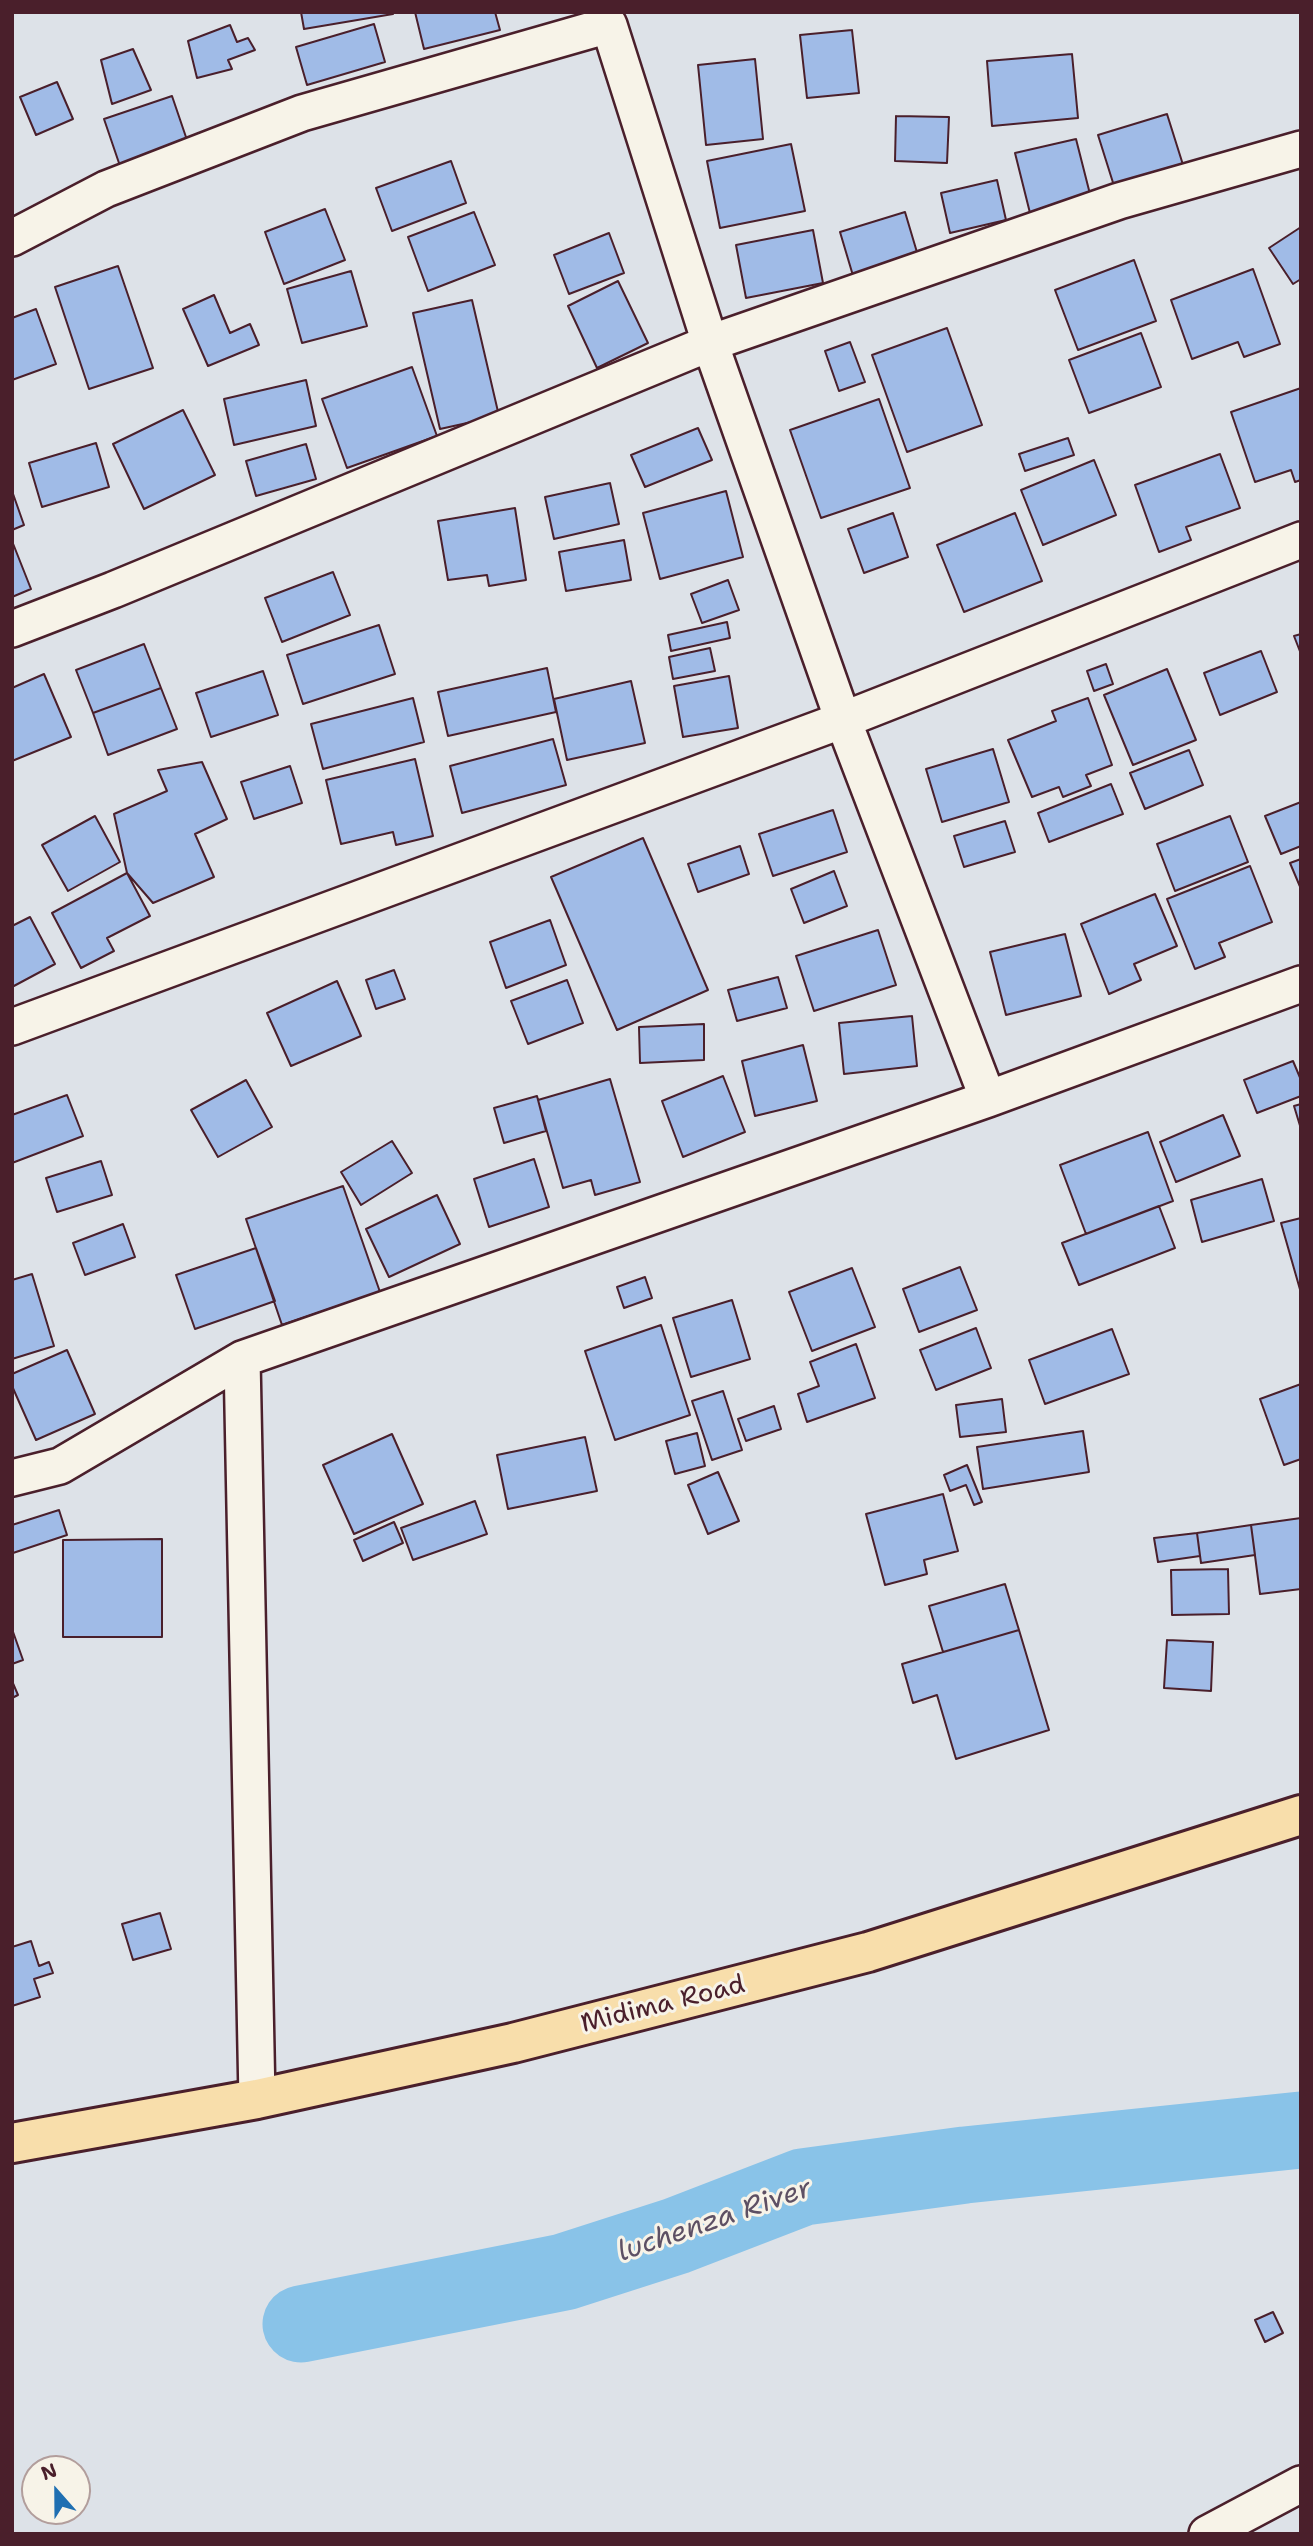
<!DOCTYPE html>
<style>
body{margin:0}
#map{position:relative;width:1313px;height:2546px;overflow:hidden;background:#dde2e8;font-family:"Shantell Sans",sans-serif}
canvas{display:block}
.frame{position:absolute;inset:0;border:14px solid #4a1f2b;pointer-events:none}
.north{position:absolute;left:21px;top:2455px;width:70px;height:70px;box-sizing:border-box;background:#f7f3e8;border:2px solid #b29e9c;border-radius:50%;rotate:339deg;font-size:19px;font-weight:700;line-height:28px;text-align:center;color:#4a1f2b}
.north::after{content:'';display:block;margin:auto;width:24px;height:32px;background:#1f6fb2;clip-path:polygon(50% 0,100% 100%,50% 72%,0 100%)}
</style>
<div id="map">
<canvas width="1313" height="2546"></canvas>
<div class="frame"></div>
<div class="north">N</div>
</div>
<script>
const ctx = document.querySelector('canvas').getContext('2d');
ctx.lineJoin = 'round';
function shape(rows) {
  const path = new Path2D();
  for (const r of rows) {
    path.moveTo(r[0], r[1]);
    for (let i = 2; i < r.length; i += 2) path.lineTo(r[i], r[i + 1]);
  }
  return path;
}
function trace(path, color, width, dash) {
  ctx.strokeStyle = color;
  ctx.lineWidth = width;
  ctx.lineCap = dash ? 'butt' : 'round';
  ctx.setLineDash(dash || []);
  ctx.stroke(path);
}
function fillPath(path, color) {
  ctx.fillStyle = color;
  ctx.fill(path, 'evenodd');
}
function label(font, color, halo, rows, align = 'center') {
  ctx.font = font + ' "Shantell Sans",sans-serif';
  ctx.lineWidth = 6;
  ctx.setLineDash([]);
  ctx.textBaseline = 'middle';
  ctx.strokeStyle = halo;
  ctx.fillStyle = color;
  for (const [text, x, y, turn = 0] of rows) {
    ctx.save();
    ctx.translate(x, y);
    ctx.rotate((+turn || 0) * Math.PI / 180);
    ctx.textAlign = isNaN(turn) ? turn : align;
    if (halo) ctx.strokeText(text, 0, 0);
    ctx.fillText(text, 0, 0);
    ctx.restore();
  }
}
const river = shape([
 [301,2324,564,2272,676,2236,803,2187,965,2165,1301,2130]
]);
const building = shape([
 [301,12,393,12,393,14,304,29,301,12],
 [415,12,495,12,500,30,424,49,415,12],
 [374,24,385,62,307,85,296,47,374,24],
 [230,25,237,42,248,38,255,50,228,60,232,69,197,78,188,41,230,25],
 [852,30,859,93,807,98,800,35,852,30],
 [133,49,151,90,112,104,101,60,133,49],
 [1072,54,1078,118,992,126,987,61,1072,54],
 [755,59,763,139,706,145,698,65,755,59],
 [57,82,73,119,36,135,20,97,57,82],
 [172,96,188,143,120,166,104,119,172,96],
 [1167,114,1184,168,1115,189,1098,135,1167,114],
 [896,116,949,117,947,163,895,161,896,116],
 [1076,139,1091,198,1030,213,1015,153,1076,139],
 [791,144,805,211,720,228,707,161,791,144],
 [451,161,466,203,392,231,376,188,451,161],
 [997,180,1006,220,950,233,941,193,997,180],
 [325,209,345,260,284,284,265,232,325,209],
 [474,212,495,265,428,291,408,237,474,212],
 [905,212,919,259,854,279,840,232,905,212],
 [1301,227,1301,279,1293,284,1269,248,1301,227],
 [813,230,823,283,746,298,736,245,813,230],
 [609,233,624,273,569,294,554,255,609,233],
 [1134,260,1156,321,1078,350,1055,290,1134,260],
 [118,266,153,368,89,389,55,287,118,266],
 [1253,269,1280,344,1244,357,1238,342,1192,359,1171,300,1253,269],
 [351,271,367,326,302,343,287,289,351,271],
 [618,281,648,343,597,368,568,306,618,281],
 [214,295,230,333,250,324,259,345,208,366,183,309,214,295],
 [472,300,499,416,440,429,413,313,472,300],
 [36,309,56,364,12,380,12,318,36,309],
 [947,328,982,425,907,452,872,355,947,328],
 [1141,333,1161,387,1089,413,1069,360,1141,333],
 [850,342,865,382,839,391,825,351,850,342],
 [412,367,437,436,347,468,322,399,412,367],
 [306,380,316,426,234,445,224,399,306,380],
 [1301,388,1301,480,1295,482,1291,470,1255,482,1231,412,1301,388],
 [879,399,910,488,821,518,790,430,879,399],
 [183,410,215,475,144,509,113,444,183,410],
 [698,428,712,460,645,487,631,455,698,428],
 [1068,438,1074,455,1025,471,1019,454,1068,438],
 [96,443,109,487,42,507,29,463,96,443],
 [306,444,316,479,256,496,246,461,306,444],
 [1220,454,1240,508,1186,527,1191,540,1159,552,1135,485,1220,454],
 [1094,460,1116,515,1043,545,1021,490,1094,460],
 [610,483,619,524,554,539,545,497,610,483],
 [12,491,24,525,12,530,12,491],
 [726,491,743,557,660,579,643,513,726,491],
 [515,508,526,580,489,586,487,575,448,580,438,521,515,508],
 [893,513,908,557,864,573,848,529,893,513],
 [1015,513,1042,581,964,612,937,545,1015,513],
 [624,540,631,580,566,591,559,552,624,540],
 [12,541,31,589,12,597,12,541],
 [333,572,350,615,282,642,265,598,333,572],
 [728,580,739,610,702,623,691,594,728,580],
 [727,622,730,638,671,651,668,635,727,622],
 [379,625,395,674,303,704,287,655,379,625],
 [1301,634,1301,654,1294,636,1301,634],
 [144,644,161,688,93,713,76,670,144,644],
 [710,648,715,671,673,679,669,657,710,648],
 [1261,651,1277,692,1220,715,1204,673,1261,651],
 [1106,664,1113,684,1094,691,1087,671,1106,664],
 [547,668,556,712,448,736,438,692,547,668],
 [1167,669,1196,740,1133,765,1104,695,1167,669],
 [263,671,278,715,211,737,196,693,263,671],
 [44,674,71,737,12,761,12,688,44,674],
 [729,676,738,728,683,737,674,686,729,676],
 [631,681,645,743,567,760,554,699,631,681],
 [161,688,177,729,108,755,93,713,161,688],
 [413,698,424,742,323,769,311,724,413,698],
 [1088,698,1112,765,1086,775,1091,786,1063,797,1059,787,1032,797,1008,740,1056,721,1052,711,1088,698],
 [553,739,566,785,462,813,450,766,553,739],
 [993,749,1009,802,942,822,926,769,993,749],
 [1189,750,1203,785,1145,809,1130,773,1189,750],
 [415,759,433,836,396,845,393,832,341,844,326,780,415,759],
 [202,762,227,819,195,834,214,877,153,903,127,873,114,814,167,791,158,770,202,762],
 [290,766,302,803,254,819,241,782,290,766],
 [1111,784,1123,814,1049,842,1038,813,1111,784],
 [1301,802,1301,846,1281,854,1265,816,1301,802],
 [833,810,847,852,773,876,759,834,833,810],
 [95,816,120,862,68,891,42,845,95,816],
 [1230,816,1248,862,1175,891,1157,844,1230,816],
 [1005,821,1015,852,964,867,954,836,1005,821],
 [643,838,708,990,617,1030,551,877,643,838],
 [740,846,749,874,698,892,688,864,740,846],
 [1301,859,1301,889,1290,863,1301,859],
 [1250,866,1272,922,1219,943,1225,957,1195,969,1167,899,1250,866],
 [834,871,847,906,804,923,791,889,834,871],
 [127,873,150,916,107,938,114,951,81,968,52,913,127,873],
 [1155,894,1177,946,1134,964,1141,980,1109,994,1081,924,1155,894],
 [30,917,55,964,12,987,12,926,30,917],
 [550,920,566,965,506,988,490,942,550,920],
 [878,930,896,985,814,1011,796,956,878,930],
 [1065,934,1081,996,1006,1015,990,952,1065,934],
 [394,970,405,999,376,1009,366,980,394,970],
 [778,977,787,1008,737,1021,728,990,778,977],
 [567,980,583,1023,528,1044,511,1001,567,980],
 [337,981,361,1036,291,1066,267,1013,337,981],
 [912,1016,917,1066,844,1074,839,1023,912,1016],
 [704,1024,704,1060,640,1063,639,1027,704,1024],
 [803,1045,817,1101,755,1116,742,1061,803,1045],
 [1293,1061,1301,1080,1301,1096,1257,1113,1244,1080,1293,1061],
 [723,1076,745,1132,683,1157,662,1101,723,1076],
 [610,1079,640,1182,595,1195,591,1180,563,1188,538,1100,610,1079],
 [246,1080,272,1127,218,1157,191,1110,246,1080],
 [67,1095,83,1136,12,1163,12,1115,67,1095],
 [537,1096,546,1131,504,1143,494,1108,537,1096],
 [1301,1104,1301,1129,1294,1106,1301,1104],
 [1223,1115,1240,1156,1176,1182,1160,1142,1223,1115],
 [1148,1132,1173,1201,1086,1234,1060,1165,1148,1132],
 [392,1141,412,1173,361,1205,341,1172,392,1141],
 [534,1159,549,1207,489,1227,474,1179,534,1159],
 [101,1161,112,1195,57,1212,46,1178,101,1161],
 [1262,1179,1274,1221,1202,1242,1191,1200,1262,1179],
 [343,1186,380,1292,282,1325,246,1219,343,1186],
 [437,1195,460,1244,389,1277,366,1229,437,1195],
 [1159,1206,1175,1248,1079,1285,1062,1243,1159,1206],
 [1301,1218,1301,1293,1281,1223,1301,1218],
 [123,1224,135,1257,85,1275,73,1243,123,1224],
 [256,1248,275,1301,195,1329,176,1275,256,1248],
 [960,1267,977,1310,919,1332,903,1289,960,1267],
 [852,1268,875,1327,812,1351,789,1292,852,1268],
 [32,1274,54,1346,12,1359,12,1280,32,1274],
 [645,1277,652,1298,624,1308,617,1287,645,1277],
 [732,1300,750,1359,691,1377,673,1318,732,1300],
 [661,1325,690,1415,615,1440,585,1351,661,1325],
 [976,1328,991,1368,936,1390,920,1350,976,1328],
 [1112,1329,1129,1374,1045,1404,1029,1360,1112,1329],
 [856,1344,875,1398,807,1422,798,1394,819,1386,810,1362,856,1344],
 [67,1350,95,1414,36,1440,12,1386,12,1374,67,1350],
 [1301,1384,1301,1459,1284,1465,1260,1399,1301,1384],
 [723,1391,742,1450,712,1460,692,1401,723,1391],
 [1002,1399,1006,1432,960,1437,956,1405,1002,1399],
 [774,1406,781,1429,746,1441,738,1419,774,1406],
 [1083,1431,1089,1472,983,1489,977,1447,1083,1431],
 [697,1433,705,1466,675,1474,666,1441,697,1433],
 [392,1434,423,1504,354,1534,323,1465,392,1434],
 [585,1437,597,1491,508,1509,497,1455,585,1437],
 [967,1465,982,1502,974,1505,966,1485,950,1491,944,1475,967,1465],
 [718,1472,739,1521,708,1534,688,1485,718,1472],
 [943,1494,958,1551,924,1560,927,1574,885,1585,866,1514,943,1494],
 [475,1501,487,1534,413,1560,401,1528,475,1501],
 [59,1510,67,1535,13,1553,12,1525,59,1510],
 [1301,1518,1301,1589,1260,1594,1251,1525,1301,1518],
 [394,1522,403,1543,363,1561,354,1540,394,1522],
 [1251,1525,1255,1555,1201,1563,1197,1533,1251,1525],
 [1197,1533,1200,1556,1158,1562,1154,1538,1197,1533],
 [162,1539,162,1637,63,1637,63,1540,162,1539],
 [1228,1569,1229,1614,1172,1615,1171,1570,1228,1569],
 [1005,1584,1019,1630,943,1652,929,1606,1005,1584],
 [12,1629,23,1660,12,1664,12,1629],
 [1019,1630,1049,1730,956,1759,937,1695,913,1703,902,1664,1019,1630],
 [1167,1640,1213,1642,1211,1691,1164,1688,1167,1640],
 [12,1681,18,1695,12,1698,12,1681],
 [160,1913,171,1949,133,1960,122,1924,160,1913],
 [31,1941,39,1966,49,1962,53,1973,34,1979,40,1997,12,2006,12,1947,31,1941],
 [1273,2312,1283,2333,1265,2342,1255,2320,1273,2312]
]);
const minor = shape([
 [12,238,106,189,302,113,609,25,710,343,843,720,988,1099],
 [12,629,113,590,710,343,1119,201,1301,149],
 [12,1027,843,720,1301,540],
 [242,1359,257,2099],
 [12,1478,60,1466,242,1359,988,1099,1301,984],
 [1207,2534,1301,2484]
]);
const primary = shape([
 [12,2143,257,2099,513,2043,868,1952,1301,1815]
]);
const streetNames = [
 ["Midima Road",663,2005,-14]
];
const waterNames = [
 ["luchenza River",715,2221,-19]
];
trace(river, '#89c3e8', 77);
fillPath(building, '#a0bbe7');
trace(building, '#4a1f2b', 2);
trace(minor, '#4a1f2b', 40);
trace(primary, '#4a1f2b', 44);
trace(minor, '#f7f3e8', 35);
trace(primary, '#f8deab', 38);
label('26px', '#4a1f2b', '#f7f3e8', streetNames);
label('italic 28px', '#5d5064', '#f7f3e8', waterNames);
</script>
